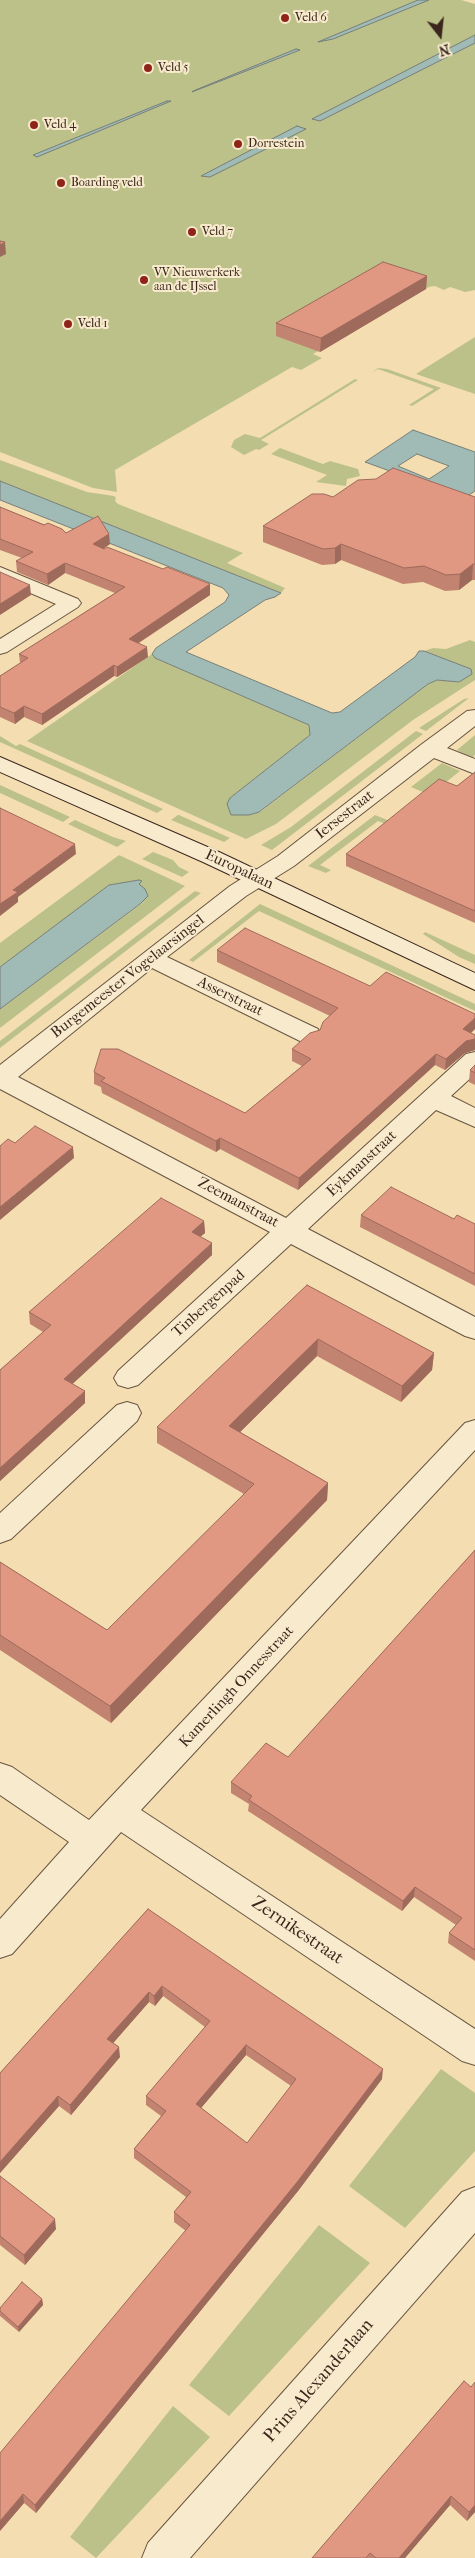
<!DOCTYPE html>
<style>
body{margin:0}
#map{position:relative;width:475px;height:2558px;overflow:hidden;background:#f4deb1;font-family:"IM FELL French Canon",serif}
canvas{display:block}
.north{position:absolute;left:415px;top:10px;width:50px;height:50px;-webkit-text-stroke:4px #f8eacc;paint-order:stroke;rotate:164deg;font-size:14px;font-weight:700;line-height:20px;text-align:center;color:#3a261d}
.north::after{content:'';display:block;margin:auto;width:18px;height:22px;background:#3a261d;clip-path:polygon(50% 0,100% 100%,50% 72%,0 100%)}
</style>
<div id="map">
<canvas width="475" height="2558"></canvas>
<div class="north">N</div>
</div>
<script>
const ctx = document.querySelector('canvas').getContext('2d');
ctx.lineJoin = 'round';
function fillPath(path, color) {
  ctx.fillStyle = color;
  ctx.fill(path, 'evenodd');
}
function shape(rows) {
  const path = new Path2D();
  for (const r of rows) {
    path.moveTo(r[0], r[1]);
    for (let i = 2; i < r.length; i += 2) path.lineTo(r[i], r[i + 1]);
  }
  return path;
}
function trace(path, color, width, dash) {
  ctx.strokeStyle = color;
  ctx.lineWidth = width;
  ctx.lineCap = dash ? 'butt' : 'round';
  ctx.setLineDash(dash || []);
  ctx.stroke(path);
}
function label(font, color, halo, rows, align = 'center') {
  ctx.font = font + ' "IM FELL French Canon",serif';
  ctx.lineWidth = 4;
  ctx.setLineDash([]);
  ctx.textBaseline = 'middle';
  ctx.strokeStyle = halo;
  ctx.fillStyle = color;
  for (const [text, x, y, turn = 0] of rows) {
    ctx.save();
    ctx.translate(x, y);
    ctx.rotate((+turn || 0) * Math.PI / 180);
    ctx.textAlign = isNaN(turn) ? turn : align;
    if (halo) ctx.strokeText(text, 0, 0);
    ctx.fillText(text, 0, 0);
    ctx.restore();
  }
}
const green = shape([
 [0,0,461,0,475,4,475,290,465,292,450,287,444,290,435,286,429,287,313,354,322,358,301,370,292,367,115,470,117,492,93,488,0,452],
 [475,337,475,394,416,374],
 [378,368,387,369,441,388,412,406,409,405,434,389,378,369,371,373],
 [355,379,358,380,261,440,269,444,259,450,256,449,244,455,231,447,234,440,245,434,260,438],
 [280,448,323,464,330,461,358,469,360,476,347,479,346,486,316,482,327,475,271,454],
 [0,460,87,492,114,496,116,498,115,501,118,504,243,553,227,563,285,588,281,593,0,481],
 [470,640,475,642,475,680,413,720,276,824,246,839,27,741,152,654,155,658,309,725,310,735,230,798,236,814,249,815,260,812,428,684,437,680,459,682,471,669,424,651,433,648,446,649],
 [469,698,426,731,419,728,464,699],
 [416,731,423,734,272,850,261,845,291,827],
 [475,735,475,755,471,759,457,750],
 [0,736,16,746,20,744,163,809,157,813,0,742],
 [442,763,460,771,430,795,411,787],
 [0,785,70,817,63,822,0,793],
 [178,815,179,815,230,838,224,842,171,820],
 [375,815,407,828,403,831,378,821,320,865,331,870,326,873,308,866],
 [75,820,113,837,126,841,117,847,68,824],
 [153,852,173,860,179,867,189,872,182,877,142,859],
 [119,855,185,886,0,1028,0,1009,141,904,148,896,139,884,142,881,139,880,109,885,0,967,0,943],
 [195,891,201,893,0,1048,0,1041],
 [260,904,475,1004,475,1011,259,911,193,962,189,960],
 [425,932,475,955,475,964,459,957,423,934],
 [441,2069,475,2093,475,2151,405,2228,349,2186],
 [319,2225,370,2263,229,2416,189,2385],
 [173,2406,210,2437,96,2558,70,2537]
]);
const water = shape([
 [418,0,429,0,333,39,318,42,418,0],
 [475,35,475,43,320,121,312,119,475,35],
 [296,49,300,50,192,92,193,91,296,49],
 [167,101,171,101,37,157,33,155,167,101],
 [297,126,306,129,210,177,201,176,297,126],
 [413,430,475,452,475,491,464,498,365,462,413,430],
 [417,454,449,466,429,479,398,466,417,454],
 [0,481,281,593,275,597,265,600,186,652,332,713,340,712,415,657,419,651,424,651,471,669,472,674,459,682,437,680,428,684,259,812,249,815,231,815,227,804,230,798,310,735,309,725,155,658,152,654,156,648,225,602,229,595,223,588,0,500,0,481],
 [139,880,142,881,139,884,145,889,148,896,140,904,0,1009,0,967,109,885,139,880]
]);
const street = shape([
 [0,567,78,599,81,603,78,607,7,652,0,654,0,639,56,604,0,580,0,567],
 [475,710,475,726,447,748,475,759,475,774,434,758,294,866,246,896,167,957,318,1029,321,1035,318,1041,309,1043,300,1041,152,968,18,1077,286,1218,466,1054,475,1052,475,1074,451,1096,475,1108,475,1127,436,1110,308,1229,475,1317,475,1339,465,1336,291,1244,138,1385,128,1388,118,1385,114,1378,118,1371,270,1232,0,1089,0,1065,230,886,278,856,422,744,467,711,475,710],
 [127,1402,137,1405,141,1413,137,1421,11,1539,0,1543,0,1513,117,1405,127,1402],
 [475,1420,475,1450,141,1810,475,2029,475,2065,462,2061,121,1832,12,1954,0,1958,0,1919,69,1842,0,1795,0,1763,12,1767,89,1820,465,1423,475,1420],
 [475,2187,475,2233,190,2558,142,2558,148,2543,462,2192,475,2187]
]);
const secondary = shape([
 [0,757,219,852,475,973,475,990,203,862,0,772,0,757]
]);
const wall = shape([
 [427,276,426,289,320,352,276,336,276,323],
 [475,497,475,580,472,580,459,590,445,591,423,582,403,584,341,560,335,564,322,565,263,542,263,526],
 [0,507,66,533,110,544,104,548,210,595,139,643,148,657,117,677,114,676,42,725,24,717,15,724,0,717,0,676,20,663,19,654,115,593,65,573,48,585,17,572,16,561,22,558,0,550],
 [475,772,475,923,346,866,346,854,457,786],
 [217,950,370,986,475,1014,475,1029,471,1033,475,1035,475,1050,465,1053,445,1070,435,1065,298,1190,220,1149,216,1152,102,1093,101,1087,94,1084,94,1072,245,1113,302,1066,292,1061,292,1049,320,1030,330,1016,217,962],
 [475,1065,475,1085,469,1082,470,1070],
 [361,1215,454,1219,475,1224,475,1286,360,1227],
 [204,1221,205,1233,200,1236,212,1255,72,1384,85,1403,0,1481,0,1370,43,1332,30,1324,29,1312],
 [307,1285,434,1353,432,1370,401,1402,317,1356,240,1432,328,1483,327,1500,111,1723,0,1650,0,1562,107,1630,244,1494,157,1443,157,1427],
 [475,1550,475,1961,448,1943,449,1933,456,1925,414,1897,402,1911,248,1811,249,1804,231,1793,231,1782,288,1757],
 [148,1909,382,2079,298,2191,36,2513,24,2503,0,2531,186,2231,174,2222,174,2212,186,2197,134,2158,134,2149,161,2116,146,2105,146,2096,205,2027,163,1996,155,2006,149,2002,113,2043,120,2057,71,2115,59,2106,0,2173,0,2073],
 [246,2055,291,2086,247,2143,201,2108],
 [0,2176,56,2229,25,2265,0,2245],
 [42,2299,43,2305,19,2332,0,2316,0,2308],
 [464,2381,475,2512,467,2521,450,2505,405,2558,312,2558]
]);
const shadedWall = shape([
 [5,242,6,254,0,257,0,245],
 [427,276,426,289,320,352,321,338],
 [109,534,110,544,94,555,93,544],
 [341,544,341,560,335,564,335,548],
 [65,563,65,573,48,585,47,574],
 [473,564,472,580,459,590,460,574],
 [210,584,210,595,129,649,129,639],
 [30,585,31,595,0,615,0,604],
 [147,647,148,657,117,677,117,667],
 [114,665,114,676,42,725,42,714],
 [24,706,24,717,15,724,14,713],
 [75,844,76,854,18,897,18,902,0,916,0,904,13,890],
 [475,1018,475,1029,462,1041,463,1029],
 [475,1039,475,1050,465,1053,445,1070,446,1059,466,1041],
 [436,1054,435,1065,298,1190,299,1178],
 [220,1138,220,1149,216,1152,216,1141],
 [73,1147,74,1158,0,1220,0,1207],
 [204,1221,205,1233,192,1244,192,1232],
 [212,1243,212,1255,65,1391,64,1379],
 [318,1339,317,1356,229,1443,229,1426],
 [434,1353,432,1370,401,1402,402,1386],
 [85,1391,85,1403,0,1481,0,1468],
 [328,1483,327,1500,111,1723,110,1706],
 [415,1887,414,1897,402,1911,403,1901],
 [162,1986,163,1996,155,2006,154,1996],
 [149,1992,149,2002,108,2049,107,2039],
 [246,2045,246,2055,196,2114,196,2104],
 [119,2047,120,2057,71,2115,70,2105],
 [383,2069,382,2079,298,2191,36,2513,35,2505],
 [58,2096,59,2106,0,2173,0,2162],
 [55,2219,56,2229,25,2265,24,2255],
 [42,2299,43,2305,19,2332,18,2327],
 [23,2494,24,2503,0,2531,0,2521],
 [451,2496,450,2505,405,2558,399,2558],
 [475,2505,475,2512,467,2521,469,2512]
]);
const building = shape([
 [0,241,5,242,0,245,0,241],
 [383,262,427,276,321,338,276,323,383,262],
 [393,468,475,497,475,564,473,564,460,574,446,575,424,566,404,568,341,544,335,548,323,549,263,526,312,494,324,494,333,497,358,480,376,479,393,468],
 [0,507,44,525,48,523,62,529,66,533,98,516,109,534,93,544,104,549,107,547,163,569,167,567,210,584,129,639,147,647,117,667,114,665,42,714,24,706,14,713,0,707,0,676,28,658,19,654,125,587,65,563,47,574,16,561,33,552,0,539,0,507],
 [0,572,30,585,0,604,0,572],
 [475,772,475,911,346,854,439,779,457,786,475,772],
 [0,808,75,844,13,890,18,892,0,904,0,808],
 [245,928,370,986,386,972,475,1014,475,1018,463,1029,475,1035,475,1039,466,1041,446,1059,436,1054,299,1178,220,1138,216,1141,101,1081,105,1078,94,1072,101,1049,118,1049,245,1113,311,1059,292,1049,310,1033,320,1030,323,1022,338,1008,217,950,245,928],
 [475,1065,475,1073,470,1070,475,1065],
 [35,1126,73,1147,0,1207,0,1146,8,1139,15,1143,35,1126],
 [391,1187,454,1219,457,1215,475,1224,475,1274,361,1215,391,1187],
 [161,1198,204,1221,192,1232,212,1243,64,1379,85,1391,0,1468,0,1370,51,1325,29,1312,161,1198],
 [307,1285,434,1353,402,1386,318,1339,229,1426,328,1483,110,1706,0,1635,0,1562,107,1630,254,1484,157,1427,307,1285],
 [475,1550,475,1950,449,1933,462,1918,415,1887,403,1901,249,1800,252,1796,231,1782,266,1743,288,1757,475,1550],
 [148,1909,383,2069,298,2181,35,2505,23,2494,0,2521,0,2453,190,2225,174,2212,191,2192,134,2149,166,2111,146,2096,210,2021,162,1986,154,1996,149,1992,107,2039,119,2047,70,2105,58,2096,0,2162,0,2073,148,1909],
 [246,2045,296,2079,247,2143,196,2104,246,2045],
 [0,2176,55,2219,24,2255,0,2236,0,2176],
 [22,2282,42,2299,18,2327,0,2311,0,2308,22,2282],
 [464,2381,471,2387,475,2382,475,2505,469,2512,451,2496,399,2558,376,2558,370,2553,366,2558,312,2558,464,2381]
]);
const markers = [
 [285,18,5,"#8f2418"],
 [148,68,5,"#8f2418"],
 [34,125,5,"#8f2418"],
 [238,144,5,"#8f2418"],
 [61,183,5,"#8f2418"],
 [192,232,5,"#8f2418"],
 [144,280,5,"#8f2418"],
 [68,324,5,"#8f2418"]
];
const farPoinames = [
 ["Veld 6",295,18],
 ["Veld 5",158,68],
 ["Veld 4",44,125],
 ["Dorrestein",248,144],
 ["Boarding veld",71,183],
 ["Veld 7",202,232],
 ["VV Nieuwerkerk",154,273],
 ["aan de IJssel",154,287],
 ["Veld 1",78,324]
];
const streetNames = [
 ["Iersestraat",345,815,-38],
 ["Europalaan",239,870,25],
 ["Burgemeester Vogelaarsingel",128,977,-38],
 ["Asserstraat",230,997,26],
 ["Eykmanstraat",362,1164,-43],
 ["Zeemanstraat",238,1203,28],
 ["Tinbergenpad",209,1304,-42],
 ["Kamerlingh Onnesstraat",237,1687,-47]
];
const nearStreetnames = [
 ["Zernikestraat",297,1931,34],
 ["Prins Alexanderlaan",319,2381,-49]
];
fillPath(green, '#bcc18a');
fillPath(water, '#a0bab6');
trace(water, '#777f79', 1);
trace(street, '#685442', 2);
trace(secondary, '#3a261d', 2);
fillPath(street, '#f8eacc');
fillPath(secondary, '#f8eacc');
fillPath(wall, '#c28370');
fillPath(shadedWall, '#9e6a5b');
fillPath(building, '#e19882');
trace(building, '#9e6a5b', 1);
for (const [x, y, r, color] of markers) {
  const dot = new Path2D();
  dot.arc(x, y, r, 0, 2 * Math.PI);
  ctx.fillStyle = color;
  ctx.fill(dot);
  trace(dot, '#f8eacc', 2);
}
label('12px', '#3a261d', '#f8eacc', farPoinames, 'left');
label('15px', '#3a261d', '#f8eacc', streetNames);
label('18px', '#3a261d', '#f8eacc', nearStreetnames);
</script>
